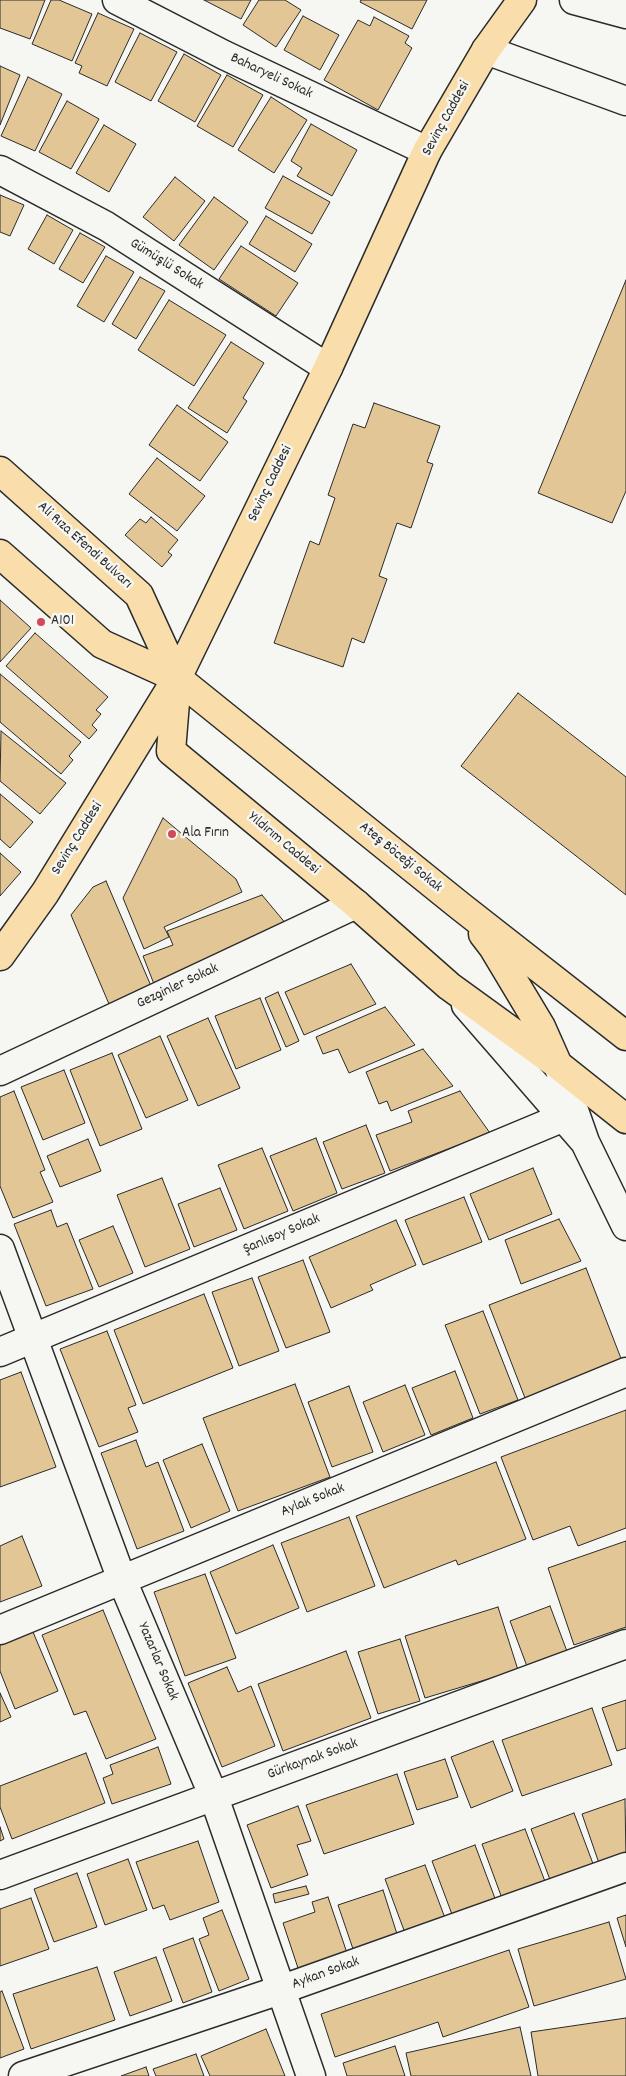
<!DOCTYPE html>
<meta charset="utf-8">
<style>
body{margin:0}
canvas{display:block;background:#f6f6f2}
</style>
<canvas width="626" height="2076"></canvas>
<script>
const ctx = document.querySelector('canvas').getContext('2d');
ctx.lineJoin = 'round';
function fillPath(path, color) {
  ctx.fillStyle = color;
  ctx.fill(path, 'evenodd');
}
function shape(rows) {
  const path = new Path2D();
  for (const r of rows) {
    path.moveTo(r[0], r[1]);
    for (let i = 2; i < r.length; i += 2) path.lineTo(r[i], r[i + 1]);
  }
  return path;
}
function trace(path, color, width, dash) {
  ctx.strokeStyle = color;
  ctx.lineWidth = width;
  ctx.lineCap = dash ? 'butt' : 'round';
  ctx.setLineDash(dash || []);
  ctx.stroke(path);
}
function label(font, color, halo, rows, align = 'center') {
  ctx.font = font + ' Dekko,sans-serif';
  ctx.lineWidth = 5;
  ctx.setLineDash([]);
  ctx.textBaseline = 'middle';
  ctx.strokeStyle = halo;
  ctx.fillStyle = color;
  for (const [text, x, y, turn = 0] of rows) {
    ctx.save();
    ctx.translate(x, y);
    ctx.rotate((+turn || 0) * Math.PI / 180);
    ctx.textAlign = isNaN(turn) ? turn : align;
    if (halo) ctx.strokeText(text, 0, 0);
    ctx.fillText(text, 0, 0);
    ctx.restore();
  }
}
const building = shape([
 [0,0,45,0,30,39,0,28,0,0],
 [51,0,59,0,92,14,72,61,32,44,51,0],
 [204,0,251,0,241,19,204,0],
 [259,0,285,0,301,10,276,47,243,25,259,0],
 [361,0,427,0,412,29,360,2,361,0],
 [98,13,134,29,107,86,79,73,82,66,75,63,98,13],
 [303,16,339,35,320,70,284,50,303,16],
 [374,17,409,36,405,43,412,48,378,110,324,80,358,20,370,26,374,17],
 [140,33,177,52,151,101,115,82,140,33],
 [184,54,221,75,195,122,158,101,184,54],
 [0,66,20,75,0,125,0,66],
 [227,75,263,95,233,147,197,126,227,75],
 [28,77,62,94,35,151,1,136,28,77],
 [271,97,307,120,274,173,238,150,271,97],
 [67,101,99,119,71,169,39,152,67,101],
 [311,124,357,150,332,196,297,176,302,168,291,161,311,124],
 [104,125,136,144,109,192,76,173,104,125],
 [283,176,330,202,312,234,265,208,283,176],
 [175,177,205,201,174,241,143,217,175,177],
 [0,195,24,205,10,236,0,232,0,195],
 [214,197,248,222,214,270,179,245,214,197],
 [47,215,73,230,54,264,28,249,47,215],
 [266,216,312,244,295,272,249,244,266,216],
 [80,233,105,247,83,283,59,269,80,233],
 [241,246,298,283,276,316,219,279,241,246],
 [106,256,134,272,104,322,77,306,106,256],
 [140,277,165,291,136,339,112,324,140,277],
 [626,280,626,491,612,523,538,493,626,280],
 [169,300,226,335,194,386,138,350,169,300],
 [231,342,264,363,243,398,247,401,227,433,188,408,231,342],
 [374,403,440,426,427,462,433,464,411,528,397,523,379,576,387,579,364,643,352,638,343,667,274,643,310,541,319,545,335,498,328,495,353,424,365,428,374,403],
 [177,405,228,442,200,481,149,445,177,405],
 [157,458,205,496,177,531,129,494,157,458],
 [151,517,178,540,168,552,172,555,162,567,125,535,140,519,146,523,151,517],
 [0,600,31,628,0,662,0,600],
 [35,633,108,697,96,710,101,714,92,725,97,730,89,739,6,666,35,633],
 [0,674,81,742,69,756,73,760,61,774,0,722,0,674],
 [518,693,626,777,626,895,461,766,518,693],
 [1,731,66,783,40,814,0,781,1,731],
 [0,794,33,822,10,848,0,839,0,794],
 [163,818,236,879,242,892,164,927,169,937,144,949,123,898,163,818],
 [0,853,21,872,0,896,0,853],
 [106,881,151,986,109,1004,71,915,93,887,106,881],
 [262,895,292,931,154,984,143,956,173,945,167,931,262,895],
 [351,964,376,1004,304,1035,285,992,351,964],
 [278,992,299,1041,286,1047,265,998,278,992],
 [260,998,281,1050,236,1069,215,1016,260,998],
 [385,1007,415,1045,349,1073,338,1049,323,1054,316,1037,385,1007],
 [208,1018,240,1088,198,1106,167,1036,208,1018],
 [160,1036,188,1100,146,1118,118,1055,160,1036],
 [423,1049,453,1086,391,1111,387,1101,379,1104,366,1072,423,1049],
 [112,1053,142,1129,100,1146,70,1070,112,1053],
 [64,1070,85,1123,43,1140,21,1087,64,1070],
 [14,1091,45,1170,40,1172,53,1202,13,1218,0,1186,0,1097,14,1091],
 [460,1091,490,1133,390,1171,376,1135,412,1122,408,1111,460,1091],
 [366,1125,385,1173,342,1189,323,1142,366,1125],
 [316,1138,337,1193,293,1211,270,1156,316,1138],
 [88,1139,101,1171,60,1187,47,1156,88,1139],
 [262,1148,288,1211,244,1229,218,1165,262,1148],
 [533,1168,552,1214,489,1240,470,1194,533,1168],
 [162,1178,190,1249,145,1267,117,1195,162,1178],
 [220,1188,237,1230,194,1247,178,1204,220,1188],
 [464,1197,482,1242,423,1265,405,1220,464,1197],
 [51,1210,57,1227,67,1223,93,1289,46,1306,14,1224,51,1210],
 [559,1219,581,1261,521,1284,505,1240,559,1219],
 [396,1220,416,1265,370,1285,373,1290,331,1308,309,1257,396,1220],
 [113,1226,133,1273,99,1287,79,1240,113,1226],
 [303,1260,330,1332,286,1348,258,1277,303,1260],
 [586,1268,622,1361,525,1398,489,1305,586,1268],
 [252,1278,279,1351,239,1366,212,1292,252,1278],
 [204,1294,233,1368,143,1404,114,1330,204,1294],
 [483,1311,518,1400,480,1414,445,1325,483,1311],
 [107,1331,136,1405,128,1408,138,1432,99,1447,60,1349,107,1331],
 [455,1371,473,1418,431,1435,412,1388,455,1371],
 [21,1372,56,1467,0,1487,0,1380,21,1372],
 [295,1384,330,1477,238,1511,203,1418,295,1384],
 [405,1385,425,1435,383,1452,363,1402,405,1385],
 [349,1386,373,1452,332,1467,308,1402,349,1386],
 [626,1410,626,1528,578,1546,570,1526,533,1540,501,1457,626,1410],
 [136,1440,146,1467,158,1462,184,1531,137,1549,101,1453,136,1440],
 [202,1444,230,1511,191,1528,163,1460,202,1444],
 [496,1462,526,1539,458,1565,456,1560,384,1588,356,1516,496,1462],
 [349,1517,375,1586,307,1612,281,1543,349,1517],
 [22,1536,42,1586,0,1602,0,1546,22,1536],
 [626,1541,626,1627,574,1645,548,1568,626,1541],
 [273,1545,299,1608,236,1634,210,1572,273,1545],
 [205,1574,236,1658,185,1676,154,1592,205,1574],
 [550,1606,571,1662,531,1677,510,1621,550,1606],
 [498,1607,518,1670,425,1698,405,1636,498,1607],
 [103,1610,156,1739,106,1759,86,1711,74,1715,42,1635,103,1610],
 [33,1632,58,1691,15,1709,0,1671,0,1645,33,1632],
 [400,1639,420,1701,378,1714,358,1652,400,1639],
 [346,1651,371,1718,283,1751,258,1684,346,1651],
 [227,1667,238,1692,251,1686,275,1746,222,1767,188,1683,227,1667],
 [0,1693,11,1717,0,1722,0,1693],
 [626,1700,626,1748,617,1751,602,1708,626,1700],
 [592,1708,612,1765,522,1796,502,1740,592,1708],
 [493,1741,513,1791,471,1808,451,1757,493,1741],
 [158,1747,171,1784,112,1804,103,1778,113,1774,110,1765,158,1747],
 [86,1753,105,1803,12,1839,0,1807,0,1786,86,1753],
 [445,1759,458,1797,417,1810,404,1772,445,1759],
 [397,1774,414,1824,324,1854,306,1805,397,1774],
 [625,1799,626,1860,601,1869,582,1814,625,1799],
 [298,1806,311,1841,297,1845,308,1875,271,1888,247,1825,298,1806],
 [574,1813,595,1869,552,1885,531,1829,574,1813],
 [0,1827,4,1839,0,1841,0,1827],
 [525,1829,546,1884,503,1901,482,1844,525,1829],
 [198,1841,219,1902,170,1920,164,1905,153,1909,136,1862,198,1841],
 [475,1845,496,1901,453,1917,432,1861,475,1845],
 [128,1859,147,1910,105,1925,87,1874,128,1859],
 [425,1865,445,1918,405,1933,385,1879,425,1865],
 [77,1873,97,1927,54,1942,34,1889,77,1873],
 [306,1886,309,1894,275,1903,273,1894,306,1886],
 [383,1890,397,1934,353,1949,338,1905,383,1890],
 [328,1897,347,1953,298,1968,283,1923,315,1912,312,1902,328,1897],
 [31,1898,49,1949,0,1966,0,1909,31,1898],
 [222,1910,249,1979,219,1991,199,1939,209,1935,203,1918,222,1910],
 [626,1915,626,1947,617,1918,626,1915],
 [609,1922,626,1979,534,2006,518,1949,609,1922],
 [193,1938,212,1992,183,2003,163,1949,193,1938],
 [509,1950,529,2007,443,2037,438,2022,335,2057,321,2014,509,1950],
 [156,1957,172,2001,130,2016,114,1972,156,1957],
 [97,1967,115,2020,31,2049,13,1994,97,1967],
 [2,1991,24,2049,0,2058,0,1992,2,1991],
 [626,2018,626,2076,538,2076,531,2032,626,2018],
 [520,2027,531,2076,411,2076,406,2053,520,2027],
 [266,2029,285,2076,210,2076,201,2056,266,2029],
 [395,2046,405,2076,347,2076,343,2063,395,2046],
 [196,2054,204,2076,156,2076,153,2069,196,2054],
 [146,2067,149,2076,121,2076,146,2067]
]);
const minor = shape([
 [117,0,224,55,427,151],
 [574,0,626,14],
 [486,50,626,101],
 [0,170,106,226,328,368],
 [466,1005,585,1142],
 [558,1065,585,1142,626,1226],
 [0,1071,356,904],
 [0,1249,122,1580,214,1797,311,2076],
 [0,1352,564,1117],
 [0,1630,626,1372],
 [0,1875,626,1644],
 [23,2076,280,1990,626,1867]
]);
const major = shape([
 [0,471,139,595,177,678,171,751,356,904,449,986,558,1065,626,1119],
 [0,554,102,644,177,678,460,906,626,1036],
 [483,934,493,947,541,1027,557,1063],
 [0,956,45,893,177,678,328,368,427,151,486,50,522,0]
]);
const markers = [
 [41,622,5,"#d1495b"],
 [172,834,5,"#d1495b"]
];
const streetNames = [
 ["Baharyeli Sokak",271,77,25],
 ["Sevinç Caddesi",447,119,-61],
 ["Gümüşlü Sokak",166,265,32],
 ["Sevinç Caddesi",271,484,-64],
 ["Ali Rıza Efendi Bulvarı",84,546,42],
 ["Sevinç Caddesi",78,839,-58],
 ["Yıldırım Caddesi",283,844,40],
 ["Ateş Böceği Sokak",400,858,39],
 ["Gezginler Sokak",178,987,-25],
 ["Şanlısoy Sokak",282,1235,-23],
 ["Aylak Sokak",313,1501,-22],
 ["Yazarlar Sokak",157,1662,67],
 ["Gürkaynak Sokak",313,1760,-20],
 ["Aykan Sokak",326,1974,-20]
];
const poiNames = [
 ["A101",51,622],
 ["Ala Fırın",182,834]
];
fillPath(building, '#e2c696');
trace(building, '#2b2b2b', 1);
trace(minor, '#2b2b2b', 31);
trace(major, '#2b2b2b', 31);
trace(minor, '#f6f6f2', 28);
trace(major, '#f9deab', 28);
for (const [x, y, r, color] of markers) {
  const dot = new Path2D();
  dot.arc(x, y, r, 0, 2 * Math.PI);
  ctx.fillStyle = color;
  ctx.fill(dot);
  trace(dot, '#f6f6f2', 2);
}
label('15px', '#2b2b2b', '#f6f6f2', streetNames);
label('15px', '#2b2b2b', '#f6f6f2', poiNames, 'left');
</script>
